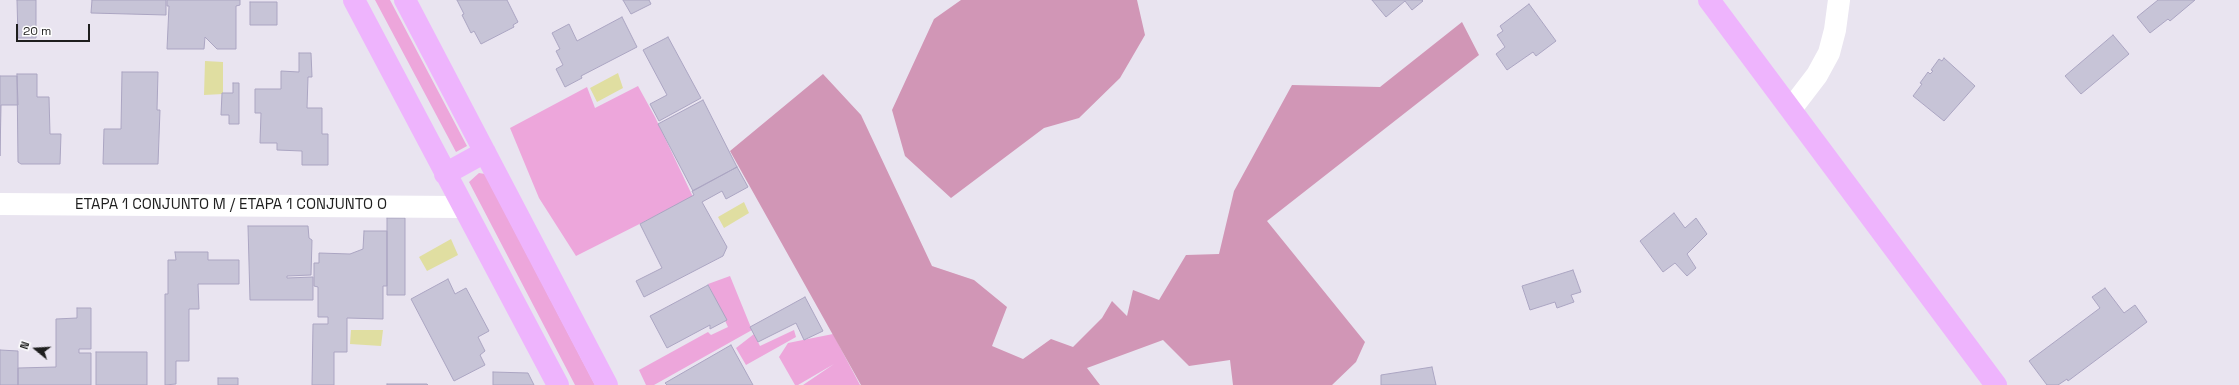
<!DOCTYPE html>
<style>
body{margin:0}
#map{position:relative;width:2239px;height:385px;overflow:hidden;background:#e9e4f0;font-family:"Space Grotesk",sans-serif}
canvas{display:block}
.north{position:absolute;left:16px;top:329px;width:40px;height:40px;-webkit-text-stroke:3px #fff;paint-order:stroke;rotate:288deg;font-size:11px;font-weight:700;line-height:16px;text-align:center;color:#1e1e1e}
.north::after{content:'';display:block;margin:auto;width:14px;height:18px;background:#1e1e1e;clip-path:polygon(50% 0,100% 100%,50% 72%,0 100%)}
.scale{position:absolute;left:16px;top:24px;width:74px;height:18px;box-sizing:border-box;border:2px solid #1e1e1e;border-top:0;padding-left:5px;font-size:12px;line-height:14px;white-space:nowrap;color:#1e1e1e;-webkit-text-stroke:3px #fff;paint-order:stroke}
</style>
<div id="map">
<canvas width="2239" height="385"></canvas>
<div class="north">N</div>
<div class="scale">20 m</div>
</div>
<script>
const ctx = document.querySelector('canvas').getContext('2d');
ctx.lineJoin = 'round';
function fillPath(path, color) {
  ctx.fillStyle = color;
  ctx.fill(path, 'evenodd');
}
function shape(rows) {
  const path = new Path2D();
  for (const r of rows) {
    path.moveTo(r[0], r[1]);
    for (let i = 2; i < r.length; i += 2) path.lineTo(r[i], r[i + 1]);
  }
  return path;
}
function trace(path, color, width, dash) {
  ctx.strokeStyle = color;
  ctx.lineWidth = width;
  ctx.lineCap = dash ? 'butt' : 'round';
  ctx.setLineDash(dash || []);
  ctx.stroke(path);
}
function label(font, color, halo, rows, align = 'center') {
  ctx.font = font + ' "Space Grotesk",sans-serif';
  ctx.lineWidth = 3.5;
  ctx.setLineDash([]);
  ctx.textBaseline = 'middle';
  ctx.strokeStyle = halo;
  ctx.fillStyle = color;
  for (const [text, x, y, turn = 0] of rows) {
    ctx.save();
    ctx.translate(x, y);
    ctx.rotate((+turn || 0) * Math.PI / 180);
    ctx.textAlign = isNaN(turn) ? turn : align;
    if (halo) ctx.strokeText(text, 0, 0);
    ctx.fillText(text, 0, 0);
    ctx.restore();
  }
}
const grass = shape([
 [375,0,390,0,467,146,456,152],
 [638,86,655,117,693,197,576,256,539,198,510,128,587,87,595,108],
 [479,173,485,174,595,385,575,385,469,182],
 [730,276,752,330,654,385,646,385,639,370,708,332,711,335,728,327,708,284],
 [794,330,796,337,746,365,736,348,754,334,760,346],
 [833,334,860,385,803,385,834,364,798,385,795,385,779,357,788,343]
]);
const forest = shape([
 [961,0,1137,0,1145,35,1120,78,1079,118,1044,128,951,198,905,156,892,110,934,19],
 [1462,22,1479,55,1267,221,1365,342,1356,362,1332,385,1233,385,1230,360,1189,366,1163,340,1087,368,1100,385,861,385,730,151,823,74,861,115,932,266,974,280,1007,307,992,346,1023,359,1051,339,1073,347,1102,318,1112,301,1127,316,1133,290,1159,300,1186,255,1219,254,1234,191,1292,85,1380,87]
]);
const water = shape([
 [205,61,223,62,223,94,204,95],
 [618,73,623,88,597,102,590,88],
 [744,202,749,213,724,228,718,217],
 [451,239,458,255,427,271,419,257],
 [351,330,383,330,381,346,350,344]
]);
const building = shape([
 [17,0,36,0,36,38,18,38,17,0],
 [92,0,166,0,166,15,91,13,92,0],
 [167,0,240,0,240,5,236,6,236,49,217,49,205,37,204,49,167,49,169,6,167,6,167,0],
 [457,0,507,0,518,22,513,25,514,27,481,44,474,31,471,33,462,15,464,14,457,0],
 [623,0,649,0,651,4,631,14,623,0],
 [1372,0,1422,0,1423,1,1412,10,1405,1,1386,17,1372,0],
 [2158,0,2195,0,2170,21,2168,19,2150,33,2137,17,2158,0],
 [250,2,277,2,277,25,250,25,250,2],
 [1529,4,1556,41,1536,56,1533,52,1507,70,1496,54,1505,47,1497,35,1503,31,1500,26,1529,4],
 [622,17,637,47,581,76,582,78,565,87,556,69,563,65,556,51,560,49,552,33,569,24,577,41,622,17],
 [2113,35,2129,54,2081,94,2065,76,2113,35],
 [668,37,701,98,659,121,650,104,667,95,643,50,668,37],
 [299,53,311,53,312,77,308,77,307,108,322,108,322,134,328,134,328,165,302,165,302,151,277,150,277,143,260,143,261,113,255,113,255,89,281,89,281,71,299,72,299,53],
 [1944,58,1975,86,1944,121,1913,96,1922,84,1920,83,1928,72,1930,74,1933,71,1931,70,1939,59,1942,61,1944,58],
 [122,72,158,72,157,110,160,110,158,164,103,164,104,129,121,129,122,72],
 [17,74,37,74,37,97,49,97,50,134,61,134,60,164,21,164,18,162,17,74],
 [0,76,17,76,18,105,1,105,0,156,0,76],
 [233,83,239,83,239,124,229,124,229,115,221,115,222,93,233,93,233,83],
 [703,100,737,167,693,191,658,124,703,100],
 [737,167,748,187,726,199,722,191,702,202,727,247,723,256,644,297,636,281,662,268,640,224,694,195,692,191,737,167],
 [1674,213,1685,228,1696,218,1707,234,1687,254,1696,268,1687,276,1675,263,1663,272,1640,241,1674,213],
 [387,218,405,218,405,295,387,295,387,218],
 [248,226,308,226,309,238,312,240,311,275,287,276,287,278,313,277,313,300,250,300,248,226],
 [364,231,387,231,387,286,383,286,383,319,347,318,347,352,334,352,334,385,312,385,313,324,328,324,328,317,318,317,318,287,314,286,314,263,319,263,319,253,350,254,363,249,364,231],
 [175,252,208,252,208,260,239,260,239,284,198,284,199,309,189,309,189,361,176,361,176,384,165,385,165,294,168,294,168,260,176,260,175,252],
 [1573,270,1581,292,1571,295,1574,302,1557,308,1555,302,1530,310,1522,286,1573,270],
 [448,279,455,294,466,288,489,331,478,337,485,351,480,355,485,365,454,381,411,299,448,279],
 [708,285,727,320,710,329,710,325,667,348,650,316,708,285],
 [2105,288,2124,313,2135,305,2147,322,2068,381,2067,379,2058,385,2047,385,2029,361,2100,308,2092,297,2105,288],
 [805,297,823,331,804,340,796,323,758,342,750,327,805,297],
 [77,308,91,308,91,349,79,349,79,353,91,353,91,385,18,385,18,368,56,367,56,319,77,318,77,308],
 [731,345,753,385,667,385,665,383,731,345],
 [0,350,18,351,18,385,0,385,0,350],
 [96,352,147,352,147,385,96,385,96,352],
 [1432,367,1436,385,1381,385,1381,375,1432,367],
 [493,372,528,373,534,385,493,385,493,372],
 [218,378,238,378,238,385,218,385,218,378],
 [387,384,427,384,428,385,387,385,387,384]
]);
const street = shape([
 [1791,109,1817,75,1829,53,1835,30,1839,0],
 [0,204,462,207]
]);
const secondary = shape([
 [354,0,558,385],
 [405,0,607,385],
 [1709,0,1996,385],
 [445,174,485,152]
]);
const streetNames = [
 ["ETAPA 1 CONJUNTO M / ETAPA 1 CONJUNTO O",231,205]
];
fillPath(grass, '#eda6db');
fillPath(forest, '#d196b6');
fillPath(water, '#e0dea1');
fillPath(building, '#c7c4d7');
trace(building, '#aba5c2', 1);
trace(street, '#fff', 22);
trace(secondary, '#eeb4fd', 22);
label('15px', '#1e1e1e', '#fff', streetNames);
</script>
